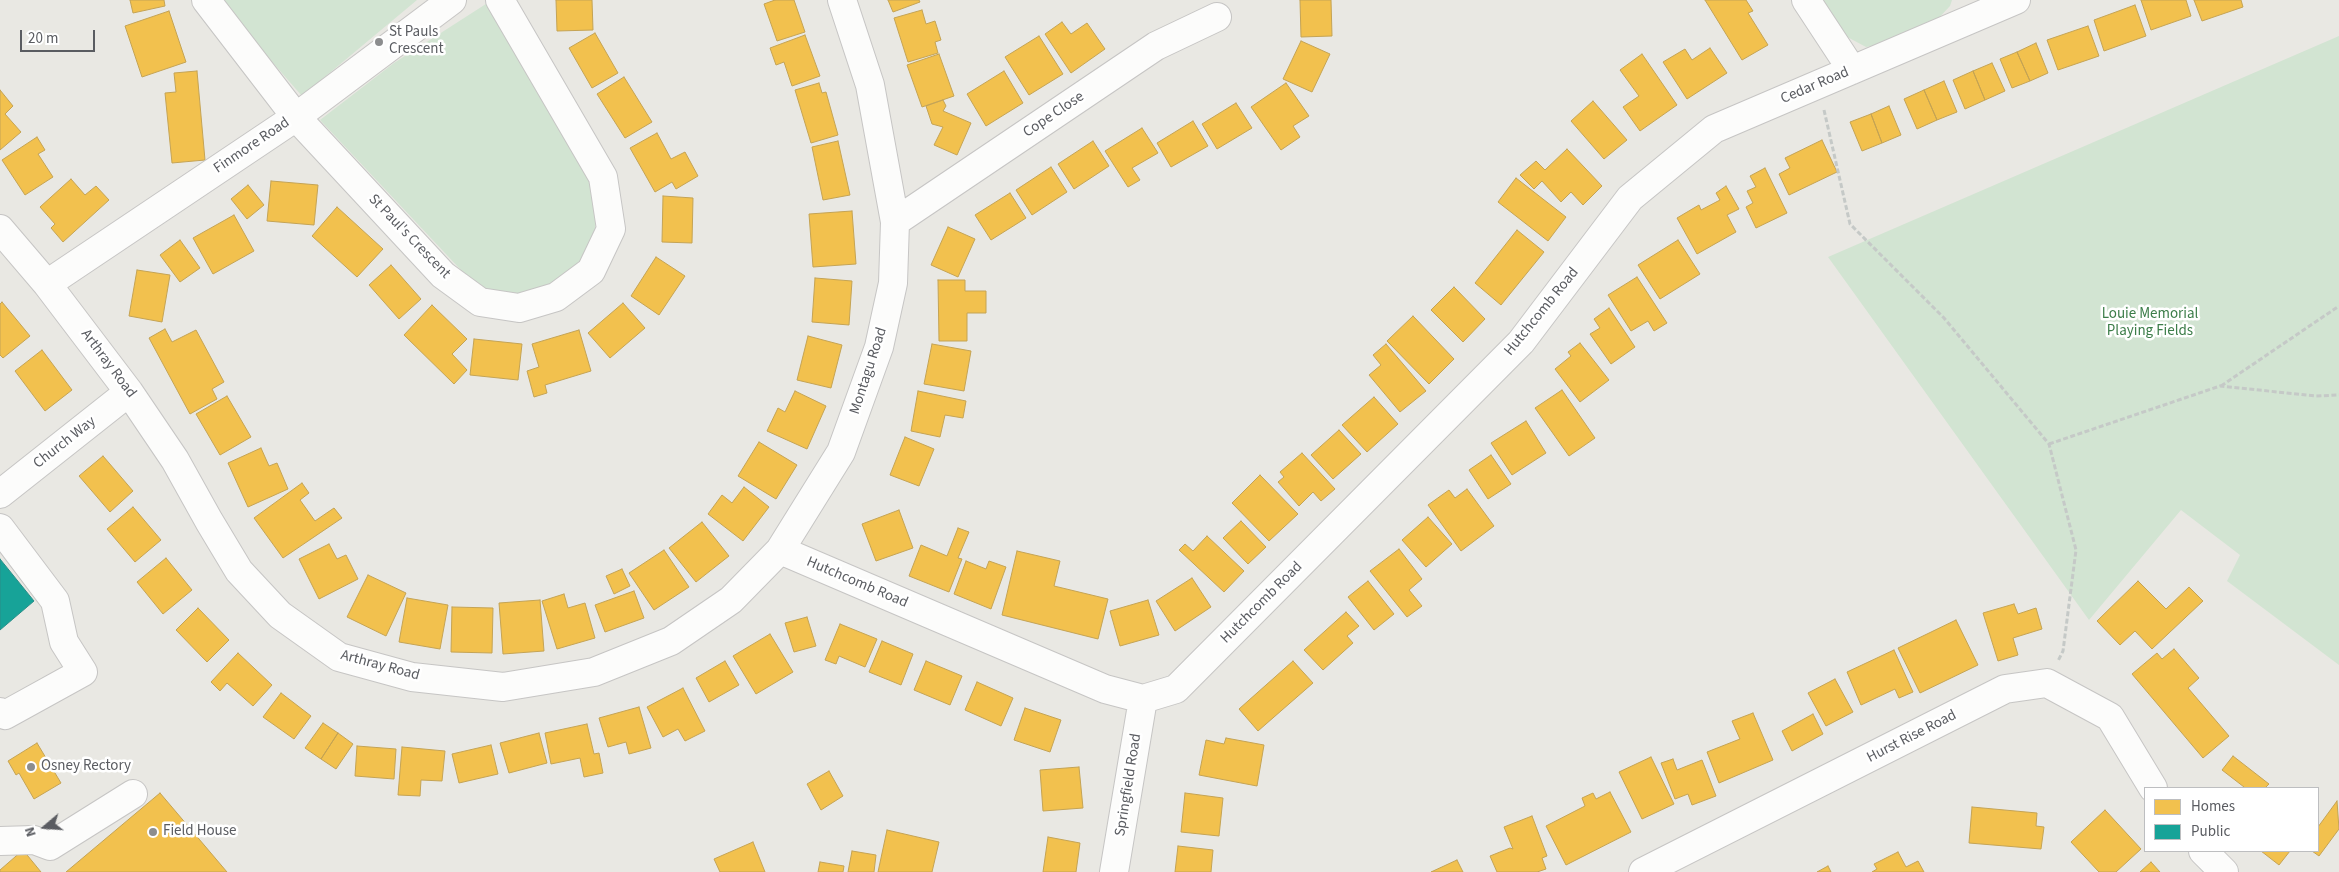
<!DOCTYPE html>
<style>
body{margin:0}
#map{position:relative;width:2339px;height:872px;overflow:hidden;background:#e9e8e3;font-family:"Source Sans 3",sans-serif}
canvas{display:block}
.legend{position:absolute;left:2144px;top:787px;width:175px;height:65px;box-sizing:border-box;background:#fff;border:1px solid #bdbec0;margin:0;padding:6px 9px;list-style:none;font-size:15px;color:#5a5c61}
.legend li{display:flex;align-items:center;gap:10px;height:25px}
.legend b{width:25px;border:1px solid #bdbec0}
.north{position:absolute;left:20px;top:802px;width:50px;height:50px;-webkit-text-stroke:4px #fff;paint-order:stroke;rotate:252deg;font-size:14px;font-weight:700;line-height:20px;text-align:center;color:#5a5c61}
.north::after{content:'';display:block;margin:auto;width:18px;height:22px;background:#5a5c61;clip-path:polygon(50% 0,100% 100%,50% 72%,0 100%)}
.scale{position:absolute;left:20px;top:30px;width:75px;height:22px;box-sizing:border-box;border:2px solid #5a5c61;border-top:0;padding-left:6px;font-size:15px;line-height:18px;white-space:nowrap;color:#5a5c61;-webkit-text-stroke:4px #fff;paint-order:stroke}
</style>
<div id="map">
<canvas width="2339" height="872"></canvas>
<ul class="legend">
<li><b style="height:14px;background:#f2c14e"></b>Homes</li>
<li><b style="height:14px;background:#17a398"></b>Public</li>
</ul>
<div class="north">N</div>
<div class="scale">20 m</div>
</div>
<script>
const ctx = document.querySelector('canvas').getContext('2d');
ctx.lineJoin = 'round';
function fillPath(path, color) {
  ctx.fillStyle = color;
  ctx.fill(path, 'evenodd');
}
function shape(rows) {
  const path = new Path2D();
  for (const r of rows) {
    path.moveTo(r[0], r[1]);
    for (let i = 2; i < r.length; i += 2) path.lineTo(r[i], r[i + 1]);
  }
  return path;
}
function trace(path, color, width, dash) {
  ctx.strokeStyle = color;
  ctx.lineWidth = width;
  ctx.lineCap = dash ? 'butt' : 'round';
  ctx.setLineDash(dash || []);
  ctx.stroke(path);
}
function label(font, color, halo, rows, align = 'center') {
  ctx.font = font + ' "Source Sans 3",sans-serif';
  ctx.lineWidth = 5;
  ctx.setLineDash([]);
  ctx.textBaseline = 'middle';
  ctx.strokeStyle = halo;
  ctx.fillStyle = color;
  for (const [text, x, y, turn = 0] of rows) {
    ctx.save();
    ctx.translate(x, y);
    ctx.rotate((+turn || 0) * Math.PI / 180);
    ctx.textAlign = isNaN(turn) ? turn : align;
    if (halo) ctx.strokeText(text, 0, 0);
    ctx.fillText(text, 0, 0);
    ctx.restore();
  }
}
const green = shape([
 [218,0,417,0,302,96],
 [1819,0,1952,0,1950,6,1934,23,1888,43,1866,47,1838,32],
 [489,2,602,183,591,254,550,294,490,301,320,120,394,63],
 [2339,36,2339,665,2227,581,2240,555,2181,510,2089,620,1828,257]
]);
const homes = shape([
 [130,0,164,0,165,6,133,13,130,0],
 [556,0,592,0,593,30,557,31,556,0],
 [775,0,794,0,805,32,777,41,764,4,775,0],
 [888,0,919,0,920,2,893,12,888,0],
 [1300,0,1331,0,1332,36,1301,37,1300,0],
 [1705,0,1746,0,1753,11,1748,13,1768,45,1742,60,1705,0],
 [2141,0,2186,0,2191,16,2151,30,2141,0],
 [2194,0,2241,0,2243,7,2202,21,2194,0],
 [2135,5,2146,36,2104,51,2094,20,2135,5],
 [922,10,926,24,935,21,941,40,935,42,938,53,908,62,894,18,922,10],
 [169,11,186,62,142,77,125,26,169,11],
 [1062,22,1071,34,1087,23,1105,49,1071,73,1045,34,1062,22],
 [2088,26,2099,56,2058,70,2047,40,2088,26],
 [595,33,618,73,592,88,569,48,595,33],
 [805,35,820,76,792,86,784,62,776,65,770,48,805,35],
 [1039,36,1063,74,1029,95,1005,57,1039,36],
 [1301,41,1330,54,1312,92,1283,79,1301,41],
 [2036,43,2048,73,2030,81,2017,52,2036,43],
 [1710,48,1727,73,1687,99,1663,62,1685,49,1692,60,1710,48],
 [2017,52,2030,81,2012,88,2000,59,2017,52],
 [939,54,954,96,922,107,907,65,939,54],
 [1642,54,1677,105,1640,131,1623,107,1639,96,1620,70,1642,54],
 [1992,63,2005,91,1985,100,1973,71,1992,63],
 [197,71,205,160,172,163,165,93,176,92,174,73,197,71],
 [1004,71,1023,103,986,126,967,94,1004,71],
 [1973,71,1985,100,1965,109,1953,80,1973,71],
 [624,77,652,122,625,138,597,94,624,77],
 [1944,81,1957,112,1937,120,1924,90,1944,81],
 [819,83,822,93,826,92,838,135,811,143,795,90,819,83],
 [1286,83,1309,116,1293,126,1300,137,1281,150,1251,107,1286,83],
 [0,90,13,106,5,114,21,132,0,150,0,90],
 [1924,90,1937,120,1917,129,1904,99,1924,90],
 [943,100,946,106,943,111,971,123,957,155,934,145,943,127,932,124,926,106,943,100],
 [1593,101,1627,140,1604,159,1571,121,1593,101],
 [1236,103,1252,128,1217,149,1202,124,1236,103],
 [1889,106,1901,135,1882,143,1871,114,1889,106],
 [1871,114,1882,143,1862,151,1850,122,1871,114],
 [1193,121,1208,146,1171,167,1157,143,1193,121],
 [1142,128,1158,153,1132,168,1140,180,1128,187,1105,151,1142,128],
 [657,133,671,159,685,152,698,176,676,189,672,182,655,192,630,148,657,133],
 [37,137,45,150,38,154,53,177,25,195,2,160,37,137],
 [1822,140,1837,172,1789,195,1779,174,1790,168,1785,158,1822,140],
 [838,141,850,195,823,200,812,147,838,141],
 [1093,141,1109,166,1074,189,1058,164,1093,141],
 [1567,149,1602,186,1583,205,1571,192,1561,202,1542,181,1534,189,1520,175,1536,161,1545,170,1567,149],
 [1051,167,1067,192,1032,215,1016,190,1051,167],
 [1765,168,1787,213,1756,228,1746,207,1753,203,1747,191,1756,187,1750,176,1765,168],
 [1516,178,1566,217,1548,241,1498,202,1516,178],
 [71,179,85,195,96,186,109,200,63,242,51,228,55,224,40,207,71,179],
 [271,181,318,185,314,225,267,221,271,181],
 [248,185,264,205,247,219,231,199,248,185],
 [1726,186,1739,209,1727,215,1736,232,1697,254,1677,218,1699,205,1701,210,1720,200,1716,193,1726,186],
 [1010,193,1026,218,991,240,975,215,1010,193],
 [663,196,693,198,692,243,662,242,663,196],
 [337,207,383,249,357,277,312,236,337,207],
 [852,211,856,264,813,267,809,214,852,211],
 [234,215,254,251,213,274,193,238,234,215],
 [948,227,975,239,958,277,931,265,948,227],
 [1517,230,1544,252,1501,305,1475,283,1517,230],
 [180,240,200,268,180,282,160,255,180,240],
 [1678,240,1700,274,1660,299,1638,265,1678,240],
 [656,257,685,276,659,315,631,296,656,257],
 [391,265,421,299,399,319,369,285,391,265],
 [137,270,170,275,162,322,129,316,137,270],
 [1637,277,1667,323,1654,331,1648,321,1631,331,1608,295,1637,277],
 [815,278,852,281,849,325,812,322,815,278],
 [938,280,965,280,965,291,986,291,986,313,967,313,967,341,939,341,938,280],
 [1454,287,1485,319,1463,342,1431,310,1454,287],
 [2,302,30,336,3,358,0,355,0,304,2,302],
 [623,303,645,328,610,358,588,333,623,303],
 [432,305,467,339,452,354,467,370,454,384,404,335,432,305],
 [1609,308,1635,347,1611,364,1590,334,1600,328,1594,319,1609,308],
 [1413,316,1454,359,1429,384,1387,341,1413,316],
 [165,329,172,342,196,330,224,382,212,389,217,399,190,414,149,338,165,329],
 [579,330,591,371,545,385,547,393,534,397,527,371,539,367,532,344,579,330],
 [808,336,842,345,831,388,797,380,808,336],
 [474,339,522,344,518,380,470,375,474,339],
 [1580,343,1609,380,1580,402,1555,369,1571,356,1568,352,1580,343],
 [932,344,971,351,964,391,924,384,932,344],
 [1386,344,1426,391,1400,412,1369,375,1381,365,1373,355,1386,344],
 [42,350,72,390,45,411,15,371,42,350],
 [1562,390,1595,438,1569,456,1535,408,1562,390],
 [795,391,826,406,807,449,767,431,778,408,785,412,795,391],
 [918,391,966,401,963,418,945,415,940,437,911,431,918,391],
 [227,396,251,437,220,455,196,414,227,396],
 [1374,397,1398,424,1367,452,1342,425,1374,397],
 [1526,421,1546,453,1512,475,1491,443,1526,421],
 [1339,430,1361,454,1333,479,1311,455,1339,430],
 [905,437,934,449,919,486,890,475,905,437],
 [759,442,797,465,776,499,738,476,759,442],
 [261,448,269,466,277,463,288,489,248,507,228,463,261,448],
 [1302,453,1335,489,1321,501,1313,492,1299,506,1278,482,1284,477,1280,472,1302,453],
 [1491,455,1511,484,1488,499,1469,470,1491,455],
 [103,456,133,491,110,512,79,476,103,456],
 [1260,475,1298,514,1269,541,1232,503,1260,475],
 [302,483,309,493,300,500,315,521,334,508,342,518,283,558,254,518,302,483],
 [744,487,769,507,743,541,708,514,722,495,732,503,744,487],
 [1467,489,1494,526,1461,551,1428,505,1449,490,1455,498,1467,489],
 [133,507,161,540,135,562,107,529,133,507],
 [899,510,913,548,876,561,862,524,899,510],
 [1428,517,1452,544,1426,567,1402,540,1428,517],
 [1241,521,1266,547,1248,564,1223,538,1241,521],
 [702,522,729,556,696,582,669,548,702,522],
 [958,528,969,532,958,558,962,559,949,592,909,576,921,545,947,556,958,528],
 [1207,536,1244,571,1224,592,1179,550,1185,544,1193,551,1207,536],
 [329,544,337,559,346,555,358,579,319,599,299,559,329,544],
 [1399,549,1422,579,1409,590,1422,606,1407,617,1370,571,1399,549],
 [664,550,689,587,654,610,629,573,664,550],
 [1017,551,1060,561,1054,586,1108,599,1098,639,1002,615,1017,551],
 [166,558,192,590,163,614,137,582,166,558],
 [966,561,986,569,989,561,1006,567,991,609,954,594,966,561],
 [622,569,630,586,614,594,606,576,622,569],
 [368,575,406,593,386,636,347,617,368,575],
 [1192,578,1211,607,1175,631,1156,601,1192,578],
 [1368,581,1394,614,1374,630,1348,597,1368,581],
 [2138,581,2166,609,2189,587,2203,601,2152,649,2135,631,2120,645,2097,621,2138,581],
 [634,591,644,618,605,632,595,605,634,591],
 [564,594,568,608,585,603,595,638,557,649,542,601,564,594],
 [407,598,448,605,440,649,399,642,407,598],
 [540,600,544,651,503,654,499,603,540,600],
 [1148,600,1159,635,1120,646,1110,611,1148,600],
 [2014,604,2018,614,2036,608,2042,629,2013,638,2018,655,1998,661,1983,613,2014,604],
 [452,607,493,608,492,653,451,652,452,607],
 [198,608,229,640,207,662,176,630,198,608],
 [1346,612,1359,626,1347,636,1353,643,1323,670,1304,650,1346,612],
 [807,617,816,646,794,652,785,623,807,617],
 [1956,620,1978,665,1920,693,1898,648,1956,620],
 [840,624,877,639,865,667,839,656,836,664,825,660,840,624],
 [770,634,793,672,756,694,733,656,770,634],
 [882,641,913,654,901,685,869,672,882,641],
 [2174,649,2199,678,2188,688,2229,736,2203,758,2132,674,2157,653,2162,659,2174,649],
 [1894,650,1913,692,1899,698,1895,689,1861,705,1847,672,1894,650],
 [238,653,272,685,253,706,227,683,220,691,211,682,238,653],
 [725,661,739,685,709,702,696,678,725,661],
 [926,661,962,676,950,705,914,690,926,661],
 [1293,661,1313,683,1258,731,1239,709,1293,661],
 [1835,679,1853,712,1826,726,1808,693,1835,679],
 [977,682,1013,698,1001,726,965,710,977,682],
 [683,688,705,731,685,741,678,729,663,737,647,707,683,688],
 [281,693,311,716,294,739,263,717,281,693],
 [639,707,651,748,629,754,626,742,608,747,599,718,639,707],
 [1025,708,1061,720,1050,752,1014,740,1025,708],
 [1753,713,1773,760,1719,783,1707,752,1740,739,1732,721,1753,713],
 [1813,714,1823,734,1792,751,1782,731,1813,714],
 [323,723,338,733,321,759,305,748,323,723],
 [587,724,594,754,599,753,603,773,584,777,580,758,551,764,545,733,587,724],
 [338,733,353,744,336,769,321,759,338,733],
 [539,733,547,763,509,773,500,743,539,733],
 [1226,738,1264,745,1257,786,1199,775,1206,740,1224,744,1226,738],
 [37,743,61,783,34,799,19,773,16,775,8,761,37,743],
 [491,745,498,774,459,783,452,754,491,745],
 [357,746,396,749,394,779,355,776,357,746],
 [402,747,445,751,442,781,421,780,420,796,398,795,402,747],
 [2233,756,2269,784,2265,788,2243,788,2244,787,2222,770,2233,756],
 [1651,757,1674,804,1642,819,1619,772,1651,757],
 [1673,759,1677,770,1702,760,1716,796,1692,805,1688,794,1675,799,1661,763,1673,759],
 [1079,767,1083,808,1043,811,1040,770,1079,767],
 [829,771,843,796,821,810,807,784,829,771],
 [1610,792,1631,832,1566,865,1546,826,1585,806,1582,798,1593,793,1596,799,1610,792],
 [160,793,227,872,66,872,160,793],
 [1185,793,1223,798,1219,836,1181,832,1185,793],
 [2337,801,2339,829,2319,856,2312,851,2318,851,2318,827,2337,801],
 [1972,807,2037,813,2036,826,2044,827,2041,849,1969,843,1972,807],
 [2105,810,2141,849,2116,872,2099,872,2071,842,2105,810],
 [1532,816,1547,856,1542,858,1546,869,1537,872,1497,872,1490,856,1510,848,1513,849,1504,827,1532,816],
 [887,830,939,842,932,872,878,872,887,830],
 [1048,837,1080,843,1076,872,1043,872,1048,837],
 [753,842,765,872,720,872,714,859,753,842],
 [1178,846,1213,850,1211,872,1175,872,1178,846],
 [23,850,41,872,0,872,0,870,23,850],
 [852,851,876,855,874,872,848,872,852,851],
 [2261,851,2290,851,2279,865,2261,851],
 [1898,852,1906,867,1918,861,1924,872,1872,872,1877,869,1874,864,1898,852],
 [1457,860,1463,872,1431,872,1457,860],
 [820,862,844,866,843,872,818,872,820,862],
 [2151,862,2160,872,2140,872,2151,862],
 [1828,866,1831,872,1817,872,1828,866]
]);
const public = shape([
 [0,559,34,601,0,630,0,559]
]);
const path = shape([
 [1824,110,1850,224,1944,318,2049,444,2076,550,2063,651,2058,661],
 [2221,386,2339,306],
 [2049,444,2220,386,2316,396,2339,395]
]);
const minor = shape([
 [206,0,296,117,443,275,480,302,519,308,556,297,591,271,611,229,603,177,500,0],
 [1806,0,1852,70],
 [895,222,1156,46,1217,17],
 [0,229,47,284,129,392,175,460,209,521,239,571,280,615,339,657,412,677,503,687,594,672,671,641,731,600,780,550,841,452,879,347,893,283,895,222,870,85,842,0],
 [47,284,296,117,452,0],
 [0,494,129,392],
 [0,528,55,601,64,642,83,672,5,715,0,712],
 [780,550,1105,689,1143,699,1176,689,1521,342,1630,198,1714,129,2016,0],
 [0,841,34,840,50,846,133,794],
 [2203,851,2224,872],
 [1114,872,1143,699],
 [1643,872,2005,689,2047,683,2110,717,2153,788]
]);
const markers = [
 [379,42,5,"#8c8d8e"],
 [31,767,5,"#8c8d8e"],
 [153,832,5,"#8c8d8e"]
];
const poiNames = [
 ["St Pauls",389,33],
 ["Crescent",389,50],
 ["Osney Rectory",41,767],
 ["Field House",163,832]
];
const streetNames = [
 ["Cedar Road",1815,86,-23],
 ["Cope Close",1054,115,-34],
 ["Finmore Road",252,146,-34],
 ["St Paul's Crescent",409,237,46],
 ["Hutchcomb Road",1542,312,-51],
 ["Arthray Road",108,364,53],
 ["Montagu Road",869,371,-72],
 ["Church Way",65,443,-38],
 ["Hutchcomb Road",857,583,23],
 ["Hutchcomb Road",1262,603,-45],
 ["Arthray Road",380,666,15],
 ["Hurst Rise Road",1912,737,-27],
 ["Springfield Road",1129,785,-81]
];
const parkNames = [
 ["Louie Memorial",2150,315],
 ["Playing Fields",2150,332]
];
fillPath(green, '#d2e4d2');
fillPath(homes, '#f2c14e');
trace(homes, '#c4a354', 1);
fillPath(public, '#17a398');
trace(public, '#2b8e88', 1);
trace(minor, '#c6c5c4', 30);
trace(path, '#c5c9c7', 3, [5, 2.5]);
trace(minor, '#fcfcfb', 28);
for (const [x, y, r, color] of markers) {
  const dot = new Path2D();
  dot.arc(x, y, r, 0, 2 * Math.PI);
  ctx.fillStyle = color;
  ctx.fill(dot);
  trace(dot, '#fff', 2);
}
label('15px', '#5a5c61', '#fff', poiNames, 'left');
label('15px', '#5a5c61', '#fff', streetNames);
label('15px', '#3c7d49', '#fff', parkNames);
</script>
